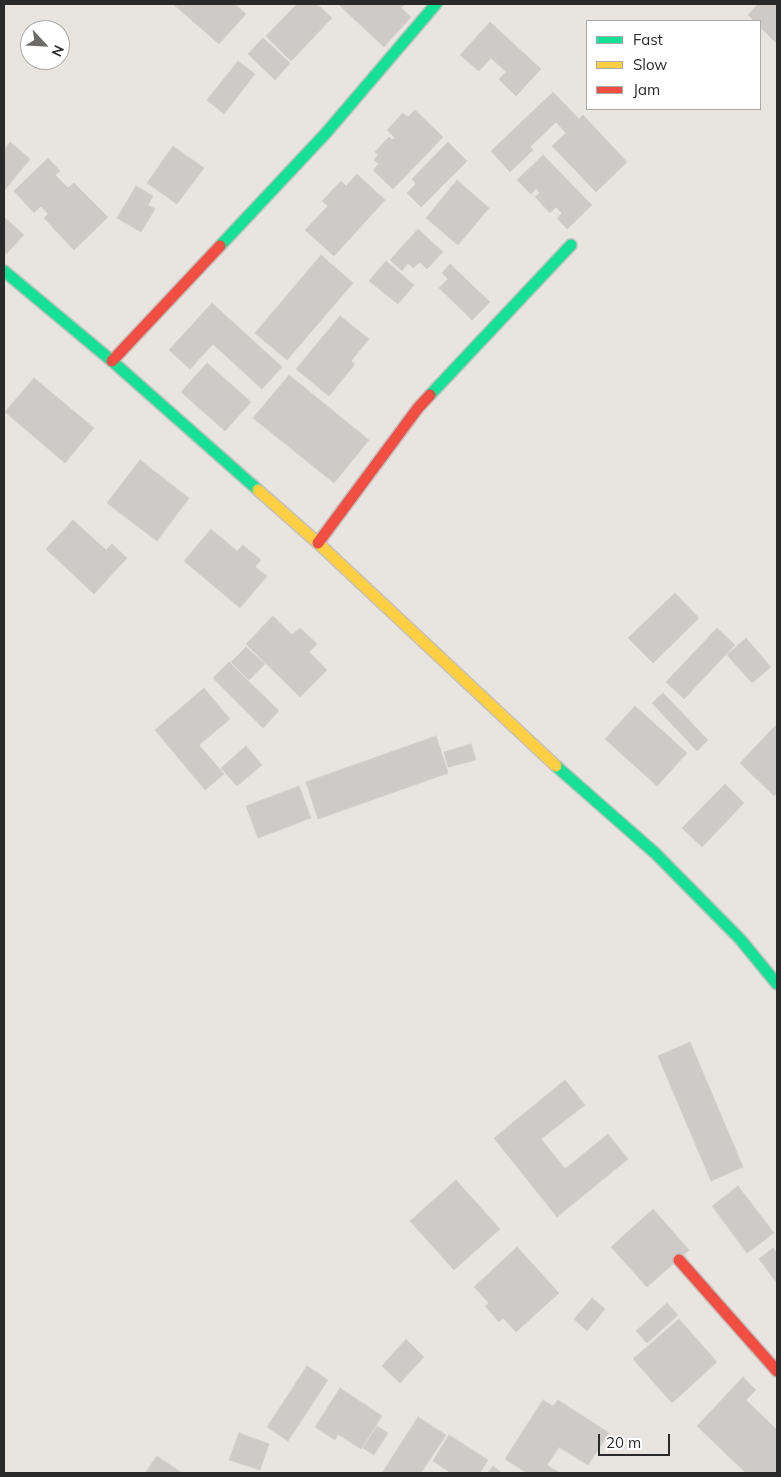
<!DOCTYPE html>
<style>
body{margin:0}
#map{position:relative;width:781px;height:1477px;overflow:hidden;background:#e8e4e0;font-family:Mulish,sans-serif}
canvas{display:block}
.frame{position:absolute;inset:0;border:5px solid #2a2a2a;pointer-events:none}
.legend{position:absolute;left:586px;top:20px;width:175px;height:90px;box-sizing:border-box;background:#fff;border:1px solid #aaa;margin:0;padding:6px 9px;list-style:none;font-size:15px;color:#2a2a2a}
.legend li{display:flex;align-items:center;gap:10px;height:25px}
.legend b{width:25px;border:1px solid #aaa}
.north{position:absolute;left:20px;top:20px;width:50px;height:50px;box-sizing:border-box;background:#fff;border:1px solid #aaa;border-radius:50%;rotate:115deg;font-size:14px;font-weight:700;line-height:20px;text-align:center;color:#2a2a2a}
.north::after{content:'';display:block;margin:auto;width:18px;height:22px;background:#6c6b6a;clip-path:polygon(50% 0,100% 100%,50% 72%,0 100%)}
.scale{position:absolute;left:598px;top:1434px;width:72px;height:22px;box-sizing:border-box;border:2px solid #2a2a2a;border-top:0;padding-left:6px;font-size:15px;line-height:18px;white-space:nowrap;color:#2a2a2a;-webkit-text-stroke:4px #fff;paint-order:stroke}
</style>
<div id="map">
<canvas width="781" height="1477"></canvas>
<div class="frame"></div>
<ul class="legend">
<li><b style="height:6px;background:#16e098"></b>Fast</li>
<li><b style="height:6px;background:#ffcf43"></b>Slow</li>
<li><b style="height:6px;background:#f24e42"></b>Jam</li>
</ul>
<div class="north">N</div>
<div class="scale">20 m</div>
</div>
<script>
const ctx = document.querySelector('canvas').getContext('2d');
ctx.lineJoin = 'round';
function fillPath(path, color) {
  ctx.fillStyle = color;
  ctx.fill(path, 'evenodd');
}
function shape(rows) {
  const path = new Path2D();
  for (const r of rows) {
    path.moveTo(r[0], r[1]);
    for (let i = 2; i < r.length; i += 2) path.lineTo(r[i], r[i + 1]);
  }
  return path;
}
function trace(path, color, width, dash) {
  ctx.strokeStyle = color;
  ctx.lineWidth = width;
  ctx.lineCap = dash ? 'butt' : 'round';
  ctx.setLineDash(dash || []);
  ctx.stroke(path);
}
const building = shape([
 [173,4,237,4,236,5,246,14,219,44,173,4],
 [297,4,317,4,332,18,291,61,266,36,297,4],
 [338,4,405,4,401,8,411,17,384,47,338,4],
 [758,4,777,4,777,44,760,27,760,21,754,21,748,15,758,4],
 [490,22,541,69,516,96,499,79,506,72,491,58,479,71,460,55,490,22],
 [263,38,290,63,275,80,248,54,263,38],
 [238,61,255,74,224,114,207,100,238,61],
 [553,92,579,119,583,115,627,162,596,192,552,146,566,133,556,122,530,147,533,150,510,172,491,151,553,92],
 [415,110,443,137,393,189,373,170,379,164,374,160,378,155,375,152,389,137,392,140,395,138,387,130,403,113,408,117,415,110],
 [10,142,30,159,4,191,4,150,10,142],
 [448,142,467,161,421,207,407,193,416,184,412,179,448,142],
 [173,146,204,168,177,204,147,183,173,146],
 [543,155,592,205,567,229,557,218,562,213,556,207,550,213,535,197,540,193,536,188,531,194,517,180,543,155],
 [48,158,60,171,55,175,68,188,74,183,108,217,74,250,44,218,48,214,41,206,34,213,14,191,48,158],
 [357,174,385,200,334,256,305,230,328,206,322,201,341,181,346,186,357,174],
 [457,180,489,208,458,245,426,218,457,180],
 [136,186,153,196,148,205,155,209,141,232,117,218,136,186],
 [4,217,24,235,6,254,4,252,4,217],
 [418,229,443,252,427,269,420,262,413,268,408,263,402,271,390,260,418,229],
 [321,255,353,283,287,360,255,333,321,255],
 [386,261,414,285,398,304,369,281,386,261],
 [450,264,490,302,472,320,439,288,448,279,442,273,450,264],
 [212,303,282,367,262,389,213,344,190,369,169,350,212,303],
 [340,316,369,339,351,361,355,364,329,396,296,369,340,316],
 [207,363,251,402,225,431,181,392,207,363],
 [289,375,369,440,334,483,253,418,289,375],
 [34,378,94,428,65,463,5,412,34,378],
 [140,460,189,498,157,541,107,503,140,460],
 [73,520,106,550,112,544,127,558,94,594,46,549,73,520],
 [211,529,237,551,243,545,261,560,255,567,267,576,240,608,184,561,211,529],
 [675,593,699,618,653,663,628,638,675,593],
 [273,616,292,635,300,628,317,644,309,652,327,670,300,697,246,644,273,616],
 [717,628,735,645,684,699,666,682,717,628],
 [746,638,771,667,752,683,727,655,746,638],
 [246,647,265,664,249,680,231,662,246,647],
 [229,662,279,711,263,728,213,678,229,662],
 [204,688,230,719,199,745,224,774,205,790,155,730,204,688],
 [663,693,708,740,697,751,652,703,663,693],
 [635,706,687,753,657,786,605,739,635,706],
 [777,724,777,793,774,796,740,763,777,724],
 [436,736,448,773,318,819,306,782,436,736],
 [471,744,476,760,448,767,444,752,471,744],
 [246,746,262,765,237,786,221,768,246,746],
 [725,784,744,803,702,847,682,828,725,784],
 [299,786,311,818,258,838,246,806,299,786],
 [690,1042,743,1167,711,1181,658,1056,690,1042],
 [565,1080,585,1105,541,1139,565,1169,608,1134,628,1159,557,1217,494,1138,565,1080],
 [456,1180,500,1229,454,1270,410,1221,456,1180],
 [738,1186,774,1233,747,1253,712,1206,738,1186],
 [653,1209,689,1250,647,1287,611,1247,653,1209],
 [517,1247,559,1293,516,1332,503,1318,499,1322,485,1306,489,1303,474,1287,517,1247],
 [773,1248,777,1253,777,1283,759,1259,773,1248],
 [592,1298,605,1309,587,1331,574,1319,592,1298],
 [667,1303,678,1315,647,1343,636,1331,667,1303],
 [679,1319,717,1362,672,1403,633,1359,679,1319],
 [406,1339,424,1357,400,1383,382,1366,406,1339],
 [307,1366,328,1380,288,1441,267,1427,307,1366],
 [743,1377,756,1390,746,1400,777,1430,776,1473,746,1473,697,1426,743,1377],
 [340,1388,382,1416,361,1449,338,1434,335,1440,315,1427,340,1388],
 [543,1400,553,1406,558,1400,609,1433,588,1465,559,1447,547,1465,560,1473,527,1473,505,1459,543,1400],
 [418,1417,446,1435,421,1473,382,1473,418,1417],
 [377,1426,388,1433,374,1455,363,1448,377,1426],
 [239,1433,269,1444,260,1470,229,1460,239,1433],
 [449,1435,488,1460,480,1473,451,1473,433,1461,449,1435],
 [157,1456,182,1473,145,1473,157,1456],
 [493,1466,502,1473,487,1473,493,1466]
]);
const fast = shape([
 [220,246,326,133,436,4],
 [4,271,112,361,258,490],
 [430,395,571,245],
 [556,766,655,853,740,939,777,984]
]);
const slow = shape([
 [258,490,318,543,556,766]
]);
const jam = shape([
 [112,361,220,246],
 [318,543,418,408,430,395],
 [679,1260,777,1371]
]);
fillPath(building, '#cdcac7');
trace(building, '#d3d0cc', 1);
trace(fast, '#c2c1c1', 14);
trace(slow, '#c2c1c1', 14);
trace(jam, '#c2c1c1', 14);
trace(fast, '#16e098', 11);
trace(slow, '#ffcf43', 11);
trace(jam, '#f24e42', 11);
</script>
